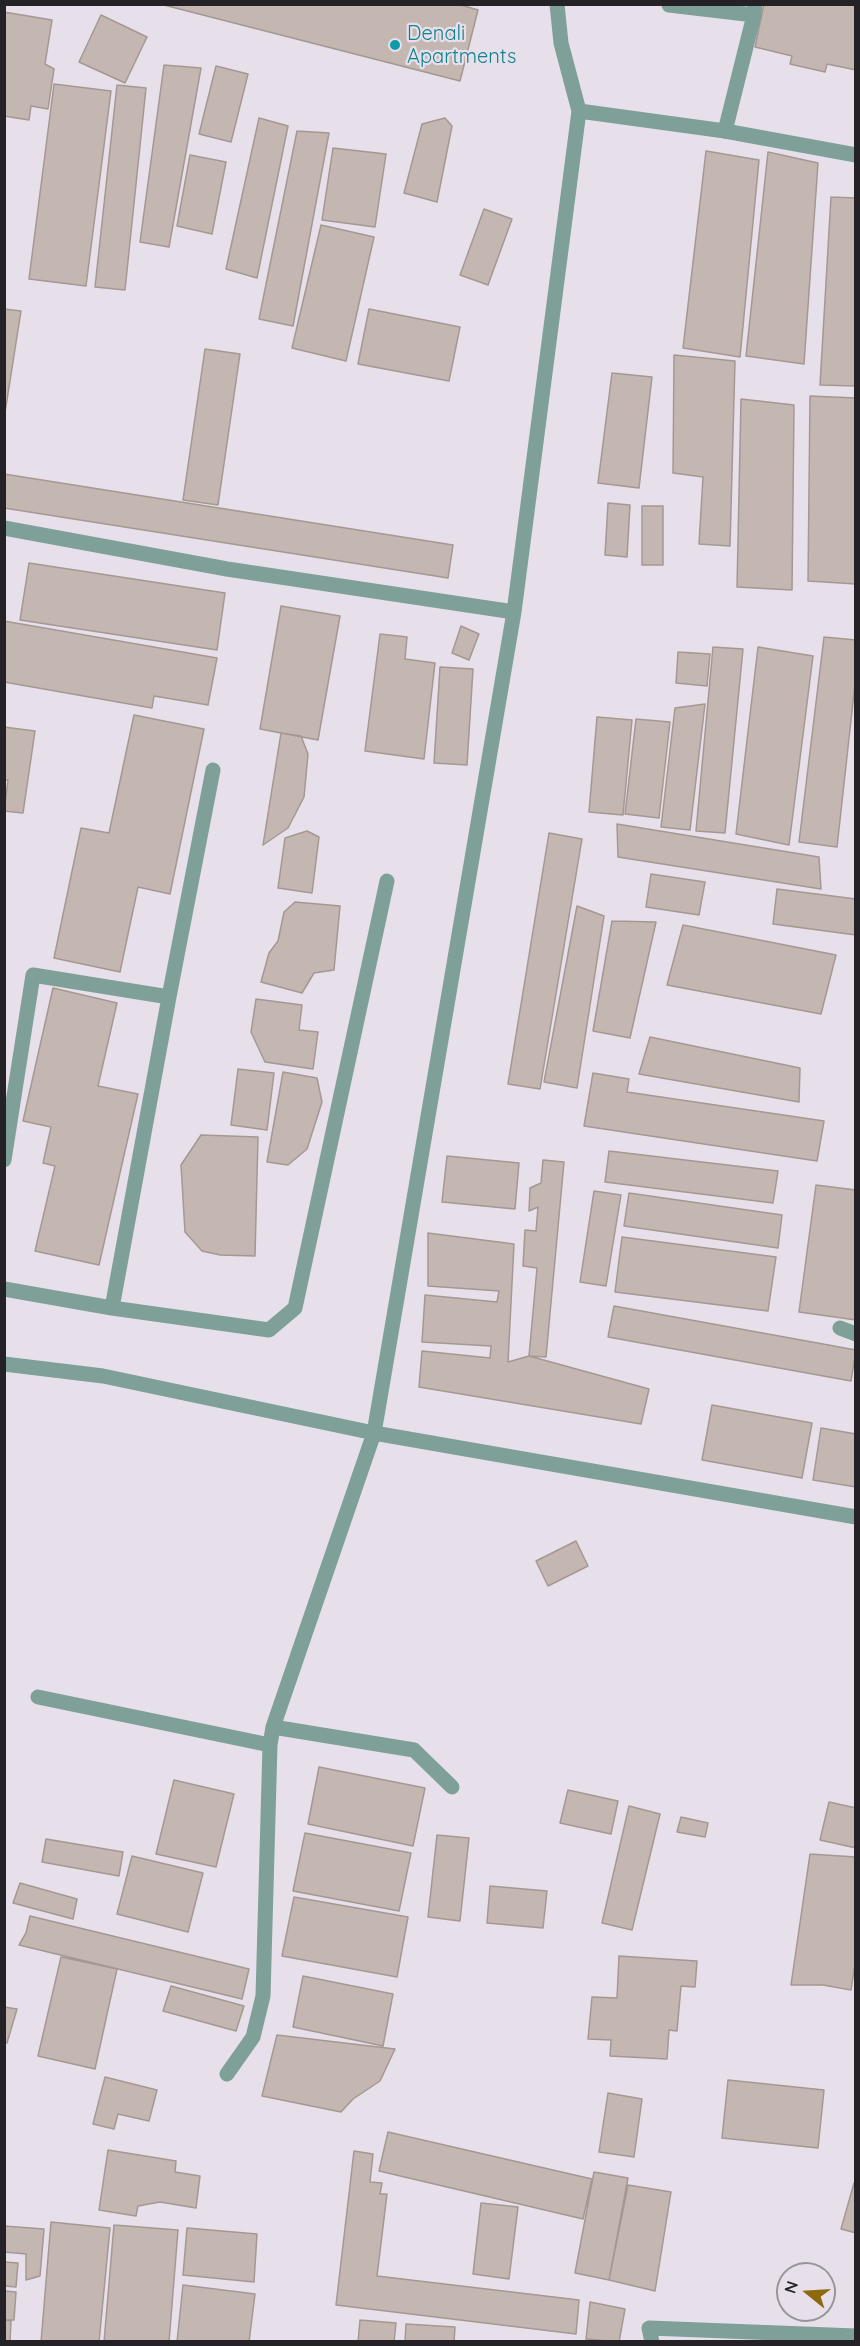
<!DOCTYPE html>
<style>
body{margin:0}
#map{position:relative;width:860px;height:2346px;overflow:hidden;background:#e7e0eb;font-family:Quicksand,sans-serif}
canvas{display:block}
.frame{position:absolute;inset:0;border:6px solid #242226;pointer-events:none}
.north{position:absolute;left:776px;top:2262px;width:60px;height:60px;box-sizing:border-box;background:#e7e0eb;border:2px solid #99949c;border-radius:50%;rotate:288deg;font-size:16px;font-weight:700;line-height:24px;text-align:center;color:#242226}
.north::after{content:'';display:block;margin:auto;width:21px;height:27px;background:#8e6a0e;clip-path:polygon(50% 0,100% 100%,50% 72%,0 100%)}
</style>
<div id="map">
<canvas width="860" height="2346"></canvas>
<div class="frame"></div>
<div class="north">N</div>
</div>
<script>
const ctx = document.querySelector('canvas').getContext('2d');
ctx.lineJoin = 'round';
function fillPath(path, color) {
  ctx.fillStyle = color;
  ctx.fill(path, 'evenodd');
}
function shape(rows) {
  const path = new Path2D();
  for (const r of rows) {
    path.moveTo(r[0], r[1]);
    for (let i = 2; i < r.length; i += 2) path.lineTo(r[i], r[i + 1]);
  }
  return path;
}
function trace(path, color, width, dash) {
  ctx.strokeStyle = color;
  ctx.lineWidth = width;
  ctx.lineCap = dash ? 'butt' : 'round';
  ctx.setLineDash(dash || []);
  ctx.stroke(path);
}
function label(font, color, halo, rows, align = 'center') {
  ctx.font = font + ' Quicksand,sans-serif';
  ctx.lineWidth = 4.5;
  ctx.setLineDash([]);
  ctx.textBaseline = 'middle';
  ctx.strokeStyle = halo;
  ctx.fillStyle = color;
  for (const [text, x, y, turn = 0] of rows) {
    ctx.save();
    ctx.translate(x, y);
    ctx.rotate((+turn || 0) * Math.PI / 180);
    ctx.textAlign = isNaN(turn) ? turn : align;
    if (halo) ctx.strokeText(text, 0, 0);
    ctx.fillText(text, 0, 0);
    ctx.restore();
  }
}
const building = shape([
 [160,4,458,4,478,10,460,81,160,4],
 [764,4,856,4,856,70,827,64,825,72,790,64,792,56,755,47,764,4],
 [4,12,52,20,45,64,54,69,48,109,31,106,29,120,4,116,4,12],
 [101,15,147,37,125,83,79,62,101,15],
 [164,65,201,68,169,247,140,242,164,65],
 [216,66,248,74,231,142,199,134,216,66],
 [54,84,111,91,86,286,29,279,54,84],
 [117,85,146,88,125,290,95,287,117,85],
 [259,118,288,126,257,278,226,269,259,118],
 [445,118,452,126,437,202,404,193,422,124,445,118],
 [297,131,329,133,293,326,259,319,297,131],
 [333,148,386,154,375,227,322,220,333,148],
 [706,151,759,160,740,357,683,348,706,151],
 [768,152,818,163,804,364,746,356,768,152],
 [190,155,226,162,212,234,177,226,190,155],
 [831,197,856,198,856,386,820,385,831,197],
 [484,209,512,219,488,285,460,275,484,209],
 [321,225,374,237,346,361,292,348,321,225],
 [4,309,21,311,4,419,4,309],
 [369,309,460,327,449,381,358,364,369,309],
 [205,349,240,354,218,505,183,500,205,349],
 [674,355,735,361,730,546,699,544,703,477,673,473,674,355],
 [612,373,652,377,639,488,598,483,612,373],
 [810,396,856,398,856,584,808,581,810,396],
 [741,399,794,405,792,590,737,587,741,399],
 [4,474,453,545,448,578,4,508,4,474],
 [608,503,630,505,627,557,605,555,608,503],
 [642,506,663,506,663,565,642,565,642,506],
 [29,563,225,593,217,650,20,620,29,563],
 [281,606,340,616,318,740,260,729,281,606],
 [4,621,217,658,208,705,154,696,152,708,4,682,4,621],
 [461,626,479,634,469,660,452,653,461,626],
 [380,634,407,637,405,659,435,663,424,759,365,751,380,634],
 [824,637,856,640,856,675,837,847,799,842,824,637],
 [713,647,743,649,725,833,696,831,713,647],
 [758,647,813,656,789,845,736,834,758,647],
 [678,652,710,654,707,686,676,683,678,652],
 [440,667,473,669,467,765,434,763,440,667],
 [705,704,690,830,661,827,675,708,705,704],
 [134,715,204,729,170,894,138,887,120,972,54,958,81,828,109,833,134,715],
 [597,717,632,720,623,815,589,812,597,717],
 [636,719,670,722,659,818,625,814,636,719],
 [4,727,35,731,23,813,4,811,8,780,4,780,4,727],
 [281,733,301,736,308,754,304,797,288,828,263,845,281,733],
 [617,824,819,857,821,889,618,857,617,824],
 [307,831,319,837,312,893,278,888,285,838,307,831],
 [549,833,582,839,540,1089,508,1084,549,833],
 [651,874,705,882,699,915,646,907,651,874],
 [777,889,856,899,856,935,773,924,777,889],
 [295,902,340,906,334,970,314,973,302,993,261,982,269,953,278,941,284,912,295,902],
 [577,906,604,916,577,1088,544,1082,577,906],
 [612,921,656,922,630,1038,593,1031,612,921],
 [683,925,836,955,821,1014,667,985,683,925],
 [53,988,117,1003,98,1086,138,1094,99,1265,35,1251,55,1166,43,1163,51,1127,23,1121,53,988],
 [256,999,302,1005,299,1030,318,1032,313,1069,265,1062,251,1032,256,999],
 [650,1037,800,1068,799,1102,639,1074,650,1037],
 [238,1069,274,1073,267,1130,231,1125,238,1069],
 [283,1072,317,1078,322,1102,307,1149,288,1165,267,1162,283,1072],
 [593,1073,629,1079,627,1092,824,1121,817,1161,584,1126,593,1073],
 [201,1135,258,1137,255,1256,220,1255,202,1251,185,1232,181,1165,201,1135],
 [609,1151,778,1171,773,1203,605,1182,609,1151],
 [447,1156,519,1163,515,1209,442,1202,447,1156],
 [543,1160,564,1162,546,1357,529,1356,537,1268,523,1266,525,1230,536,1231,538,1207,529,1211,530,1188,541,1183,543,1160],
 [816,1185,856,1190,856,1320,799,1312,816,1185],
 [594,1191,621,1195,606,1286,580,1282,594,1191],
 [629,1193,782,1215,778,1248,624,1226,629,1193],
 [428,1233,514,1244,508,1362,529,1356,649,1389,641,1424,419,1387,422,1351,490,1358,491,1346,422,1342,425,1295,497,1302,499,1291,428,1286,428,1233],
 [622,1237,776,1257,768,1311,615,1292,622,1237],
 [614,1306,856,1350,851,1381,608,1337,614,1306],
 [712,1405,812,1423,802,1478,702,1460,712,1405],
 [821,1428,856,1434,856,1487,813,1480,821,1428],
 [576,1541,588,1566,548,1586,536,1561,576,1541],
 [319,1767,425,1788,413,1846,308,1824,319,1767],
 [174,1780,234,1794,216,1867,156,1854,174,1780],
 [568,1790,618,1801,611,1834,560,1823,568,1790],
 [829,1802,856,1808,856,1848,820,1840,829,1802],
 [629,1806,660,1814,632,1930,602,1923,629,1806],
 [681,1817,708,1823,705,1837,677,1832,681,1817],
 [305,1833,411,1853,399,1911,293,1891,305,1833],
 [437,1835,469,1838,460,1921,428,1917,437,1835],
 [46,1839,123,1852,119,1876,42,1862,46,1839],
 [810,1854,856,1857,856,1957,851,1990,823,1985,791,1985,810,1854],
 [132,1856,203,1873,188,1932,117,1914,132,1856],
 [20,1883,77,1899,73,1919,13,1903,20,1883],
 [490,1886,547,1891,543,1928,487,1923,490,1886],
 [294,1897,408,1917,397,1977,282,1956,294,1897],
 [30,1916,249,1969,242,1999,19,1945,26,1933,30,1916],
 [619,1956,697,1961,695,1987,681,1986,677,2031,669,2030,667,2059,610,2056,611,2040,588,2039,592,1997,617,1998,619,1956],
 [61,1957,117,1969,95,2069,38,2056,61,1957],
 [303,1976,393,1994,383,2046,293,2027,303,1976],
 [171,1986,244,2006,236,2031,163,2011,171,1986],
 [4,2007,17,2009,7,2043,4,2042,4,2007],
 [277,2035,395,2049,380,2081,353,2099,341,2112,262,2096,277,2035],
 [105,2077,157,2090,149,2121,118,2114,114,2129,93,2124,105,2077],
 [728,2080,824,2090,818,2148,722,2138,728,2080],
 [608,2093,642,2099,634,2157,599,2152,608,2093],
 [388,2132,592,2179,583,2219,379,2171,388,2132],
 [108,2150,176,2161,175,2172,200,2176,196,2208,160,2202,138,2206,136,2216,99,2210,108,2150],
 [354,2151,373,2154,370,2182,382,2183,380,2194,387,2194,377,2276,579,2300,576,2334,336,2305,354,2151],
 [594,2172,628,2178,609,2280,575,2273,594,2172],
 [854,2183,856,2183,856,2233,841,2229,854,2183],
 [628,2185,671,2192,655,2291,609,2280,628,2185],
 [481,2203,518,2207,509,2279,473,2274,481,2203],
 [51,2222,110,2228,99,2342,41,2342,51,2222],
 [114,2225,178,2230,169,2342,104,2342,114,2225],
 [4,2226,44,2229,40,2276,26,2280,26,2254,4,2252,4,2226],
 [187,2228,257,2234,254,2282,183,2275,187,2228],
 [4,2262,18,2263,16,2287,4,2286,4,2262],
 [183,2285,255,2294,249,2342,177,2342,183,2285],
 [4,2291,16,2292,14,2320,4,2320,4,2291],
 [590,2302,625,2309,619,2342,586,2339,590,2302],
 [4,2320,11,2321,10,2342,4,2342,4,2320],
 [360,2320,396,2323,394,2342,358,2342,360,2320],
 [406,2324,455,2327,454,2342,405,2342,406,2324]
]);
const lane = shape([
 [669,5,754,15],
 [725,131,754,15,755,4],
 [840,1328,856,1334],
 [652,2342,649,2328,856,2336]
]);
const street = shape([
 [557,4,561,43,579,111,725,131,856,155],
 [4,528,227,569,514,612],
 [4,1160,33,975,169,997],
 [4,1289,112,1308,269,1330,295,1308,387,881],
 [112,1308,169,997,213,770],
 [4,1364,103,1376,374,1433,856,1517],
 [38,1697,270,1745],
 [273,1727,414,1750,452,1787],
 [227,2074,253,2037,263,1996,270,1745,273,1727,374,1433,514,612,579,111]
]);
const markers = [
 [395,45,6,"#0f9aa8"]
];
const cultureNames = [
 ["Denali",407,34],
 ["Apartments",407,57]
];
fillPath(building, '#c4b7b1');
trace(building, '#a59892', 1.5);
trace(lane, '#7fa099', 15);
trace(street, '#7fa099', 15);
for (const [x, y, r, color] of markers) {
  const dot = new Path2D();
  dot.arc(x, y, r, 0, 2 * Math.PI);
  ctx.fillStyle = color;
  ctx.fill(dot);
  trace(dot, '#e7e0eb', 2);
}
label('20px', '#0d838f', '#e7e0eb', cultureNames, 'left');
</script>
